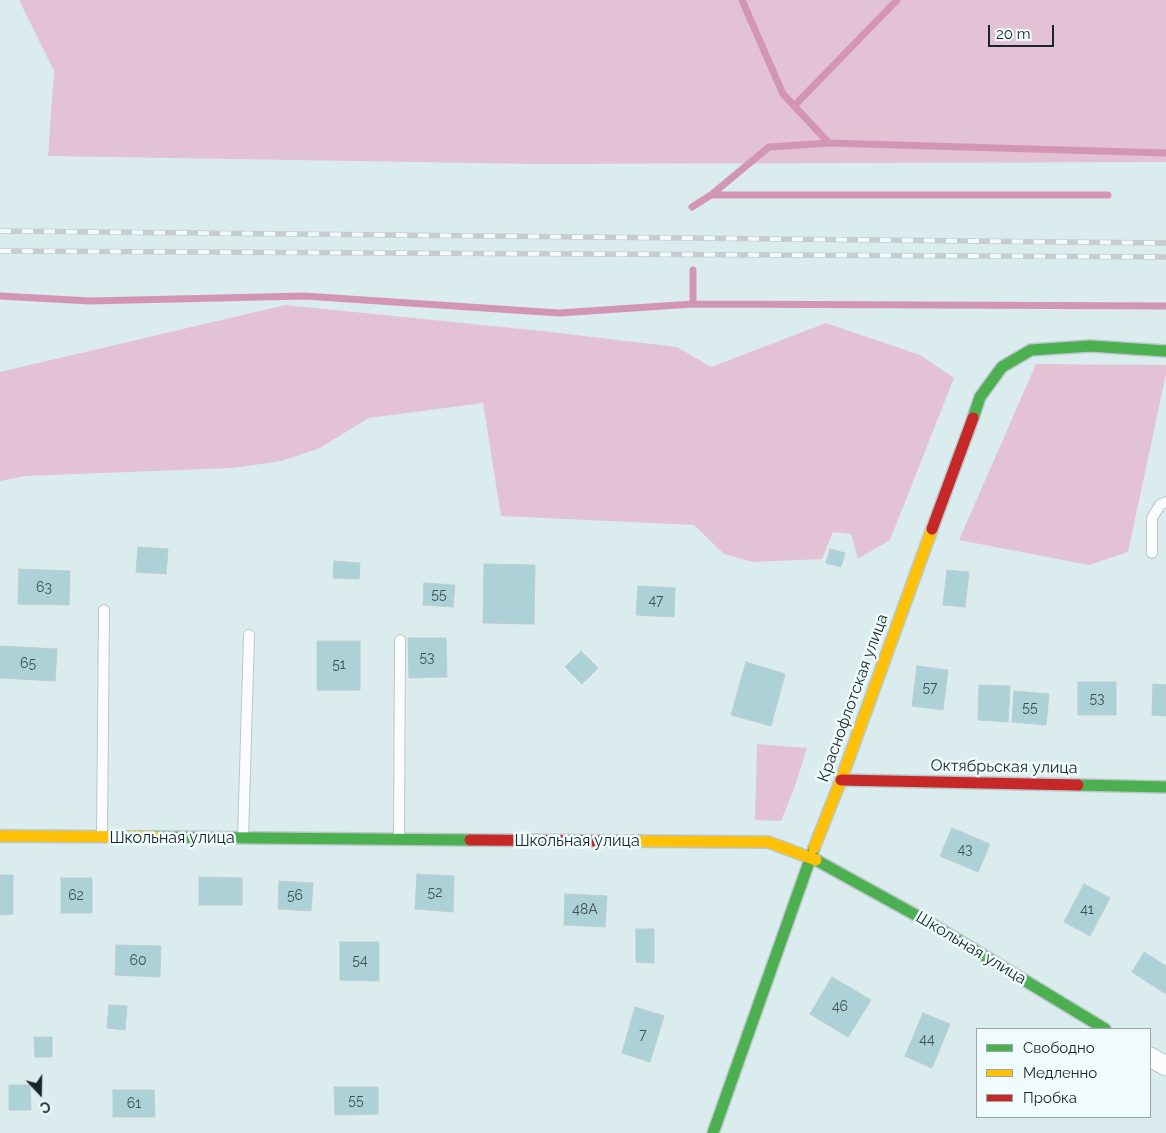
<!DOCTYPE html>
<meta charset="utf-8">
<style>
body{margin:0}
#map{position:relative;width:1166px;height:1133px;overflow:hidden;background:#dbecef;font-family:Raleway,sans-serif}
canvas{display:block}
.legend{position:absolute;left:976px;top:1028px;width:175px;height:90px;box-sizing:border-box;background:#effbfd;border:1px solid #99a5a7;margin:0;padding:6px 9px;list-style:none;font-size:15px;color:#192527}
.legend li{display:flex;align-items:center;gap:10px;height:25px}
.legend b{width:25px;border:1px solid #99a5a7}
.north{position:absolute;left:15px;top:1068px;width:50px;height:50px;-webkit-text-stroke:4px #effbfd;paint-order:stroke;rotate:159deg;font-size:14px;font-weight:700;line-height:20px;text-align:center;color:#192527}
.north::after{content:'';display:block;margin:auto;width:18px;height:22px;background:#192527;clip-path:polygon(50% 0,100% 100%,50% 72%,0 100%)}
.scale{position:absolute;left:988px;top:25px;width:66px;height:22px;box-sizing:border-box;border:2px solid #192527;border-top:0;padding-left:6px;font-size:15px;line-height:18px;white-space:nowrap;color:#192527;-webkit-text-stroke:4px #effbfd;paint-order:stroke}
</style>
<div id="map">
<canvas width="1166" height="1133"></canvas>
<ul class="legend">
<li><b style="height:6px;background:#4caf50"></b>Свободно</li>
<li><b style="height:6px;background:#ffc107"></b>Медленно</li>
<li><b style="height:6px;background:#c62828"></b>Пробка</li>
</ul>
<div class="north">С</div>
<div class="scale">20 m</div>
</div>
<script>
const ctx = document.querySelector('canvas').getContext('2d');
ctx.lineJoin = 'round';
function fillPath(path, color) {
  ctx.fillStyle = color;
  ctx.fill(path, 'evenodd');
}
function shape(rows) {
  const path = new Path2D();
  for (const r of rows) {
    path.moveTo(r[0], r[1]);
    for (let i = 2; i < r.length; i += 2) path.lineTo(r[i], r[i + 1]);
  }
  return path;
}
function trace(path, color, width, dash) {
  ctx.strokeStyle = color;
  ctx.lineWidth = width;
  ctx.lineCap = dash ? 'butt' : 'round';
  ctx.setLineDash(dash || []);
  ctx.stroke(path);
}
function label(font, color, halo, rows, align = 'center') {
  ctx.font = font + ' Raleway,sans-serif';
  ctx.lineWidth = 5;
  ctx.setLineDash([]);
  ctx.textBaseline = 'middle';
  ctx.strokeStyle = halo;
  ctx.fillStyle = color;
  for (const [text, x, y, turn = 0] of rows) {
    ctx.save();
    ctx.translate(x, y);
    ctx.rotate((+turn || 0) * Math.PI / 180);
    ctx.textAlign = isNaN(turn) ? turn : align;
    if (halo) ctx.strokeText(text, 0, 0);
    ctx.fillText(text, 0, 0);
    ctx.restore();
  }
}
const green = shape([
 [19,0,1166,0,1166,162,536,164,48,156,54,71],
 [285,305,542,331,677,347,711,367,826,323,920,355,954,378,890,540,858,559,851,534,833,532,822,559,753,562,724,554,694,525,501,516,483,403,369,418,318,449,281,461,233,468,25,476,0,481,0,372],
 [1036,364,1166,365,1166,374,1128,552,1089,565,959,540],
 [757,744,807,748,795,786,781,821,755,820]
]);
const stream = shape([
 [742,0,783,94,829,143],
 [794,106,897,0],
 [711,195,1108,195],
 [692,207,711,195,769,147,829,143,1166,153],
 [693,270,693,304],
 [0,296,90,301,304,296,559,313,693,304,1166,306]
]);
const building = shape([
 [138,547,168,549,166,574,136,572,138,547],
 [830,549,845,553,841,567,826,563,830,549],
 [334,561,360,563,359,579,333,578,334,561],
 [484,564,535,565,534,624,483,623,484,564],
 [19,569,70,571,69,605,18,604,19,569],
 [947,570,969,572,965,607,943,605,947,570],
 [424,583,455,585,453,607,423,605,424,583],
 [638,586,675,588,674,617,636,615,638,586],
 [408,638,446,638,447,677,409,678,408,638],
 [317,641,360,641,360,690,317,690,317,641],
 [0,646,57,649,55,681,0,678,0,646],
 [581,651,598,668,582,684,565,667,581,651],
 [746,662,785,674,771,726,731,715,746,662],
 [917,666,948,670,943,710,912,706,917,666],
 [1078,682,1116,682,1116,715,1078,715,1078,682],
 [1153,684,1166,685,1166,716,1152,715,1153,684],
 [979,685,1010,686,1008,722,978,720,979,685],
 [1014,691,1049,694,1046,725,1012,722,1014,691],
 [952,828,990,844,978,872,940,856,952,828],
 [417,874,454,876,453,912,415,909,417,874],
 [0,875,13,875,13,914,0,915,0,875],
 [199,877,242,878,242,905,199,905,199,877],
 [61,878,92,878,92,913,61,913,61,878],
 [279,881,313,883,311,911,278,909,279,881],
 [1084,884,1110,898,1090,936,1064,922,1084,884],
 [565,894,607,896,605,927,564,925,565,894],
 [636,929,654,929,654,963,636,962,636,929],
 [340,942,379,942,379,981,340,980,340,942],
 [116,945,161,946,160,977,115,975,116,945],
 [1144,952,1166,966,1166,994,1132,972,1144,952],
 [832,977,871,1000,848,1037,810,1014,832,977],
 [109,1005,127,1006,125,1030,107,1028,109,1005],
 [635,1007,664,1016,650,1062,622,1053,635,1007],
 [923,1013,950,1024,932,1068,905,1056,923,1013],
 [34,1037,52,1037,52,1057,35,1057,34,1037],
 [9,1085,30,1085,31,1110,9,1110,9,1085],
 [334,1087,378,1087,378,1114,335,1115,334,1087],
 [113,1090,154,1090,155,1117,113,1117,113,1090]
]);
const lane = shape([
 [1152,553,1152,518,1160,505,1166,502],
 [102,837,104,610],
 [243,838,249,635],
 [399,839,400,640]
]);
const street = shape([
 [1150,1057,1166,1066]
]);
const fast = shape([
 [973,418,980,397,1002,367,1031,350,1090,346,1166,351],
 [1078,785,1166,787],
 [155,837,470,840],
 [816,860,930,923,1105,1029],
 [713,1133,814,848]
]);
const slow = shape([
 [0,836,155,837],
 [622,841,768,842,816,860],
 [814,848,841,780,932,529]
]);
const jam = shape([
 [932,529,973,418],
 [841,780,1078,785],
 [470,840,622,841]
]);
const rail = shape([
 [0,231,1166,243],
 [0,251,1166,257]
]);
const numberNames = [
 ["63",44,588],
 ["55",439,595],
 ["47",656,601],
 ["53",427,658],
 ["65",28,664],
 ["51",339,665],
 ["57",930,688],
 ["53",1097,699],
 ["55",1030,708],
 ["43",965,850],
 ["52",435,893],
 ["62",76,896],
 ["56",295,896],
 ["48А",585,910],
 ["41",1087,910],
 ["60",138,961],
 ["54",360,961],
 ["46",840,1007],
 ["7",643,1035],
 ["44",927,1040],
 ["55",356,1101],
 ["61",134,1104]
];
const streetNames = [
 ["Краснофлотская улица",853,698,-70],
 ["Октябрьская улица",1004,767,1],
 ["Школьная улица",172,838],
 ["Школьная улица",577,841],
 ["Школьная улица",971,948,31]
];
fillPath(green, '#e4c2d5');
trace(stream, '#d395b5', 7);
fillPath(building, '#acd2d7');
trace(building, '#beccce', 1);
trace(lane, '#b9c7c9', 12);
trace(street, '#b9c7c9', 21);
trace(fast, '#b9c7c9', 14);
trace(slow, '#b9c7c9', 14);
trace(jam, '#b9c7c9', 14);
trace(lane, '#fafcfd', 10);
trace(street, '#fafcfd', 19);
trace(fast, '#4caf50', 11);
trace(slow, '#ffc107', 11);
trace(jam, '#c62828', 11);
trace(rail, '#c7cdce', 5.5);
trace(rail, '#effbfd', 4, [11]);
label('14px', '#3e5053', null, numberNames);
label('16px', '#192527', '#effbfd', streetNames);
</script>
